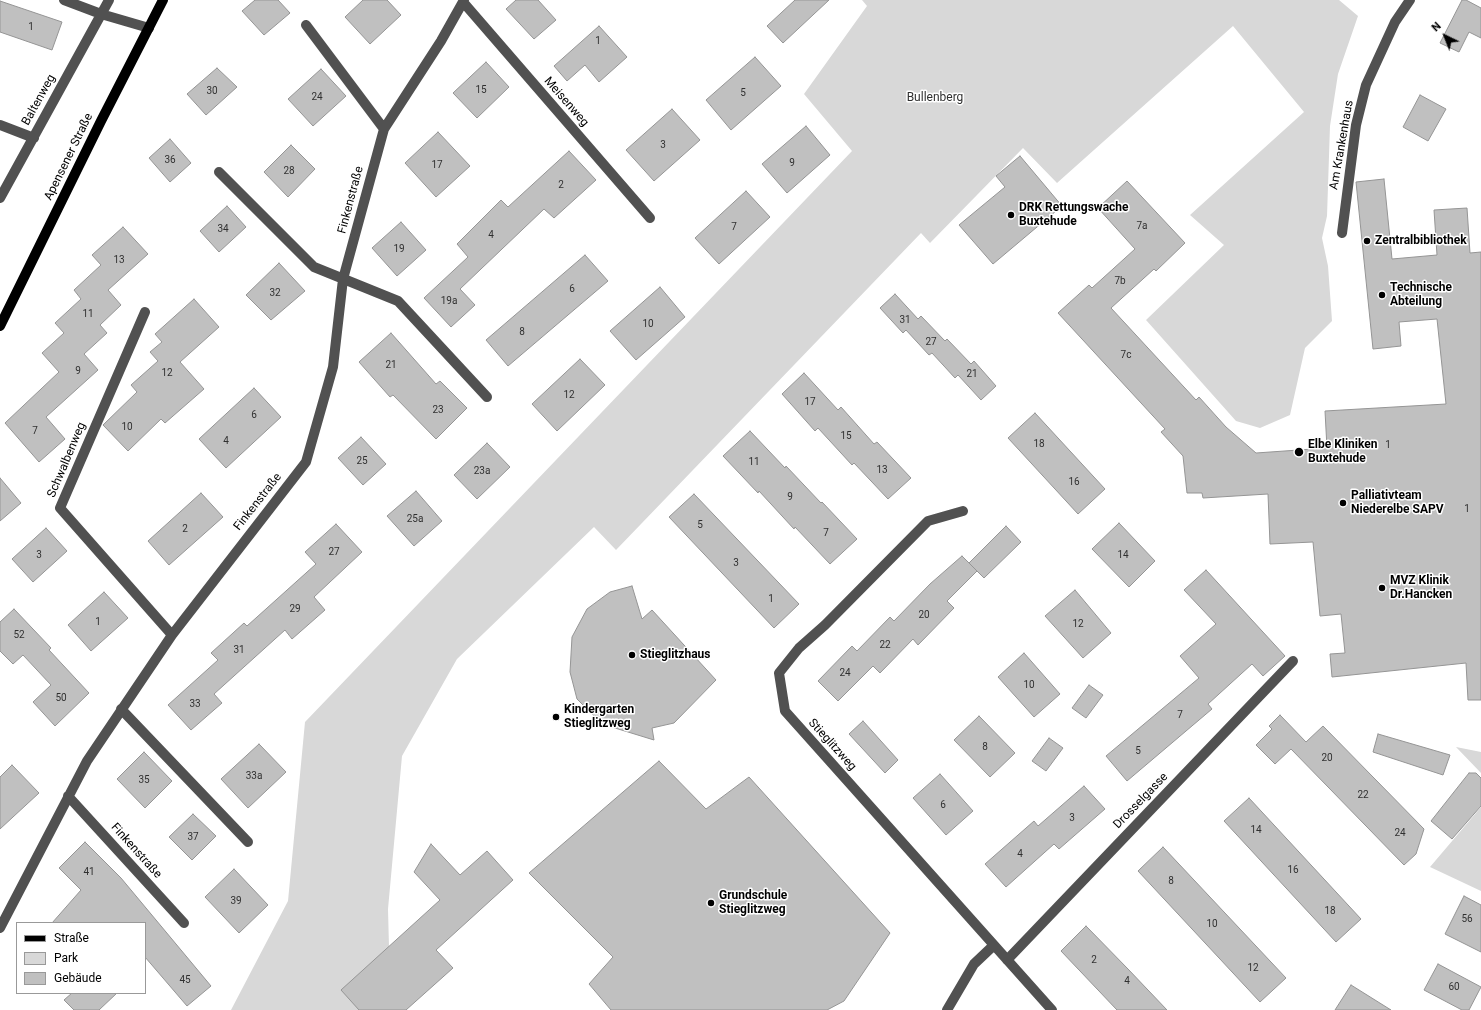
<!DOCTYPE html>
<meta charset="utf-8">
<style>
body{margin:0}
#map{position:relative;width:1481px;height:1010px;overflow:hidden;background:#fff;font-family:Roboto,sans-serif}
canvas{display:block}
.legend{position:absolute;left:16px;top:922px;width:130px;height:72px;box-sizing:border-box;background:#fff;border:1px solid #999;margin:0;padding:5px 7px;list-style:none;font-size:12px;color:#000}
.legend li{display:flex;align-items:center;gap:8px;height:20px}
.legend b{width:20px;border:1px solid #999}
.north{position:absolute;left:1425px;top:16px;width:40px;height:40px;-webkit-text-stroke:3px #fff;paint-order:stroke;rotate:317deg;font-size:11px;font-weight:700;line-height:16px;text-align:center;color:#000}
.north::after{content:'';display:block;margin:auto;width:14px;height:18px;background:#000;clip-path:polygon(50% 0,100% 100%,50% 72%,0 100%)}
</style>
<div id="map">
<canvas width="1481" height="1010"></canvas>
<ul class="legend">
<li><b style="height:5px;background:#000"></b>Straße</li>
<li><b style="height:11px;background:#d8d8d8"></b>Park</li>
<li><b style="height:11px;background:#c0c0c0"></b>Gebäude</li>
</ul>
<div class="north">N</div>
</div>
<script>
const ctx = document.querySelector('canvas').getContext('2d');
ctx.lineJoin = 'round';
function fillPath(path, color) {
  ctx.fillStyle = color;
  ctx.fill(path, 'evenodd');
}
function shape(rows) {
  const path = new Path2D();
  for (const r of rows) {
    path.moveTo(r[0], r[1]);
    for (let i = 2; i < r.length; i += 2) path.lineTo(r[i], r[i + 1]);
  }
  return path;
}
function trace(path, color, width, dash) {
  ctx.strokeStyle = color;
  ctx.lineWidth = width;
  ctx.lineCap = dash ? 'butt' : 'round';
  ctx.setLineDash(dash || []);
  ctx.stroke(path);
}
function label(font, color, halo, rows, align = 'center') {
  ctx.font = font + ' Roboto,sans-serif';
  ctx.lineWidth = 3;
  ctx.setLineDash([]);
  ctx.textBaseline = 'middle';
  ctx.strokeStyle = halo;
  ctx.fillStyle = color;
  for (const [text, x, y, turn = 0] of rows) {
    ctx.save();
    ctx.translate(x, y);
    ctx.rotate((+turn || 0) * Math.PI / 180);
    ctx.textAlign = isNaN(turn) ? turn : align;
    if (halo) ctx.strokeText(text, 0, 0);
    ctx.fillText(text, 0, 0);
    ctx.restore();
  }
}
const green = shape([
 [862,0,1339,0,1358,16,1338,74,1330,126,1327,216,1322,238,1328,266,1332,321,1305,348,1290,415,1260,428,1236,421,1146,320,1224,245,1190,215,1304,112,1233,26,1057,183,1023,148,930,243,921,233,616,550,594,527,457,659,402,756,388,909,389,947,359,1010,231,1010,288,901,305,722,852,151,804,94,867,6],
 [1456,747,1481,752,1481,773],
 [1481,807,1481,891,1430,867]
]);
const building = shape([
 [255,0,278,0,290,13,264,35,242,11,255,0],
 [363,0,387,0,401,15,370,44,345,17,363,0],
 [516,0,538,0,556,20,534,39,506,9,516,0],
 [795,0,829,0,783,43,767,26,795,0],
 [1462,0,1466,0,1481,8,1481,38,1469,32,1459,52,1440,43,1462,0],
 [0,1,62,22,52,50,0,32,0,1],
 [599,26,627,57,599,82,585,65,567,81,554,66,599,26],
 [755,57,781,86,731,130,706,100,755,57],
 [486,62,509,87,477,118,453,93,486,62],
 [217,68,237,87,206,115,187,94,217,68],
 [321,69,346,96,313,126,288,99,321,69],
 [1420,95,1446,109,1428,141,1403,127,1420,95],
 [672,109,700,140,654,181,626,150,672,109],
 [806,126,830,155,787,193,762,164,806,126],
 [438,132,470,166,436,197,405,163,438,132],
 [170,139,191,163,170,182,149,158,170,139],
 [291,145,315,169,288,197,264,172,291,145],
 [569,151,596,180,554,218,544,209,460,289,475,305,451,327,424,298,468,257,457,244,501,200,508,207,569,151],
 [1020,156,1062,206,993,264,959,225,1005,187,996,176,1020,156],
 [1384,179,1392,259,1437,255,1434,210,1467,208,1470,253,1481,252,1481,700,1468,700,1466,663,1332,677,1330,654,1345,653,1341,614,1320,616,1313,542,1270,544,1268,494,1203,498,1202,493,1187,493,1183,456,1161,432,1165,429,1058,313,1089,285,1092,288,1135,249,1098,208,1127,181,1185,243,1156,271,1154,269,1111,308,1196,400,1199,397,1226,427,1256,453,1327,448,1325,411,1446,404,1437,319,1399,322,1401,346,1373,349,1356,182,1384,179],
 [746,191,770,217,719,264,695,238,746,191],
 [227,206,246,227,219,252,200,231,227,206],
 [401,222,426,250,397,276,372,248,401,222],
 [123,227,148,254,108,290,121,305,100,325,107,333,84,354,98,370,46,417,65,439,39,462,5,423,59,372,42,353,64,333,55,323,81,299,74,290,101,265,92,255,123,227],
 [585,255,608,281,508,366,486,340,585,255],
 [279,263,305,291,271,320,246,295,279,263],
 [660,287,685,317,636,360,610,331,660,287],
 [895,294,918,319,921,316,945,341,947,339,971,364,974,361,996,386,981,400,958,375,955,378,932,353,929,355,906,330,903,333,880,308,895,294],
 [194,299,219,327,180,362,204,389,165,423,161,419,128,451,103,425,137,392,131,385,158,361,150,352,162,342,155,334,194,299],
 [391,333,436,384,440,381,467,408,436,439,393,395,390,397,359,362,391,333],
 [580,359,605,385,557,431,532,404,580,359],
 [804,373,838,410,841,407,874,444,877,442,911,478,888,499,854,463,852,465,818,428,815,431,782,394,804,373],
 [254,388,281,417,226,468,199,439,254,388],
 [1035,413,1105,489,1078,514,1008,438,1035,413],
 [750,431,785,468,786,466,821,503,822,502,857,539,830,564,795,527,794,529,759,491,758,493,723,456,750,431],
 [361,437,386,464,363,485,338,458,361,437],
 [487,443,510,467,477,499,454,475,487,443],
 [0,478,21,503,0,521,0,478],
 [416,491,442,521,414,546,387,516,416,491],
 [201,493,223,517,169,565,148,541,201,493],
 [694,494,799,604,774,628,669,517,694,494],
 [1119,523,1155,561,1129,587,1092,549,1119,523],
 [336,524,362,552,314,597,325,610,292,639,285,630,214,694,222,703,191,730,168,705,218,660,211,653,244,623,247,626,316,564,305,552,336,524],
 [1006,526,1021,542,984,578,969,563,1006,526],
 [46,528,67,551,33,582,12,559,46,528],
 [962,556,977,571,947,601,954,608,918,645,913,639,880,673,873,666,838,701,818,681,852,646,857,651,890,617,894,621,930,584,962,556],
 [1206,570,1285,656,1263,676,1252,664,1208,704,1212,709,1127,781,1106,756,1199,678,1180,656,1216,624,1184,590,1206,570],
 [632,586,642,619,652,610,716,680,674,723,652,728,654,740,602,724,577,699,570,672,572,637,587,609,610,592,632,586],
 [1075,590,1111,633,1083,658,1045,616,1075,590],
 [104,592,128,618,91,651,68,625,104,592],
 [14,609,51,648,49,650,89,693,55,726,33,702,51,685,23,655,13,664,0,651,0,622,14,609],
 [1024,653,1060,694,1034,717,998,677,1024,653],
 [1089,685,1103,695,1086,718,1072,708,1089,685],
 [1280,715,1306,742,1323,726,1424,829,1416,854,1404,865,1291,749,1275,764,1256,745,1272,729,1269,726,1280,715],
 [979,716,1015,753,990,777,954,740,979,716],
 [863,721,898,760,885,773,849,734,863,721],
 [1378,734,1450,755,1443,775,1373,752,1378,734],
 [1049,738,1063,748,1046,771,1032,761,1049,738],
 [259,744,286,772,248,808,221,779,259,744],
 [144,752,172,781,145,808,117,779,144,752],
 [659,761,706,809,749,777,890,933,844,1001,827,1010,611,1010,589,984,613,957,529,873,659,761],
 [12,765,39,793,0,829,0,777,12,765],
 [1469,773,1476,773,1481,778,1481,806,1452,839,1431,821,1469,773],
 [940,774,973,811,946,835,913,798,940,774],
 [1084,786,1105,809,1059,849,1054,844,1006,887,985,864,1034,821,1038,826,1084,786],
 [1249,798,1361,919,1336,942,1224,821,1249,798],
 [193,814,216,836,192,860,169,837,193,814],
 [85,842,121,878,211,986,187,1006,145,957,145,923,52,923,81,890,59,868,85,842],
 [431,844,460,875,487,851,513,880,436,950,453,968,406,1010,359,1010,341,990,440,900,414,872,431,844],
 [1163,847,1286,978,1260,1002,1138,871,1163,847],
 [234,869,268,905,239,933,205,897,234,869],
 [1464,896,1481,905,1481,952,1445,934,1464,896],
 [1086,926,1128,969,1167,1010,1117,1010,1061,951,1086,926],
 [1438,964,1481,987,1469,1010,1462,1010,1424,990,1438,964],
 [1351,985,1391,1010,1335,1010,1351,985],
 [72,993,117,993,99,1010,74,1010,64,1000,72,993]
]);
const minor = shape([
 [64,0,101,14,149,28],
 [463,2,650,218],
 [306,25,384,129],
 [0,125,34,138],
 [219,172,314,267,398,301,487,397],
 [0,198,109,0],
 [1342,233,1356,125,1366,85,1395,22,1410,0],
 [145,312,60,508,172,635],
 [963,511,928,521,825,625,799,648,779,673,785,711,1052,1010],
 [121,709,248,842],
 [68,796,184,923],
 [0,928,87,761,172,635,306,462,333,367,343,279,384,129,441,41,464,0],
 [1007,960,1293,661],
 [947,1010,974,964,993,946]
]);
const major = shape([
 [0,326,101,121,163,0]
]);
const markers = [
 [1011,215,4,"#000"],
 [1367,241,4,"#000"],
 [1382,295,4,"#000"],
 [1299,452,5,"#000"],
 [1343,503,4,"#000"],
 [1382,588,4,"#000"],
 [632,655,4,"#000"],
 [556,717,4,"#000"],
 [711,903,4,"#000"]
];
const numberNames = [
 ["1",31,27],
 ["1",598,41],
 ["15",481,90],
 ["30",212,91],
 ["5",743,93],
 ["24",317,97],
 ["3",663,145],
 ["36",170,160],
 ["9",792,163],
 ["17",437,165],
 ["28",289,171],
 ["2",561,185],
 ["7a",1142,226],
 ["7",734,227],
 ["34",223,229],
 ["4",491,235],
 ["19",399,249],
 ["13",119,260],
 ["7b",1120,281],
 ["6",572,289],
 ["32",275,293],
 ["19a",449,301],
 ["11",88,314],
 ["31",905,320],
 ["10",648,324],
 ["8",522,332],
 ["27",931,342],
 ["7c",1126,355],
 ["21",391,365],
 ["9",78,371],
 ["12",167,373],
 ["21",972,374],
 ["12",569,395],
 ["17",810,402],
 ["23",438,410],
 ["6",254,415],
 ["10",127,427],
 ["7",35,431],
 ["15",846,436],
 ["4",226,441],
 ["18",1039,444],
 ["1",1388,445],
 ["25",362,461],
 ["11",754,462],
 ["13",882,470],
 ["23a",482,471],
 ["16",1074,482],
 ["9",790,497],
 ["1",1467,509],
 ["25a",415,519],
 ["5",700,525],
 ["2",185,529],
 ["7",826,533],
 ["27",334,552],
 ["3",39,555],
 ["14",1123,555],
 ["3",736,563],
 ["1",771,599],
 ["29",295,609],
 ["20",924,615],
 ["1",98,622],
 ["12",1078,624],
 ["52",19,635],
 ["22",885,645],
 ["31",239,650],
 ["24",845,673],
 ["10",1029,685],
 ["50",61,698],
 ["33",195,704],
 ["7",1180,715],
 ["8",985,747],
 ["5",1138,751],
 ["20",1327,758],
 ["33a",254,776],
 ["35",144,780],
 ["22",1363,795],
 ["6",943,805],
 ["3",1072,818],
 ["14",1256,830],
 ["24",1400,833],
 ["37",193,837],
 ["4",1020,854],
 ["16",1293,870],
 ["41",89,872],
 ["8",1171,881],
 ["39",236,901],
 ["18",1330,911],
 ["56",1467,919],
 ["10",1212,924],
 ["2",1094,960],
 ["12",1253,968],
 ["45",185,980],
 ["4",1127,981],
 ["60",1454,987]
];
const parkNames = [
 ["Bullenberg",935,98]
];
const streetNames = [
 ["Baltenweg",39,100,-61],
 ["Meisenweg",566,102,49],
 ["Am Krankenhaus",1342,145,-80],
 ["Apensener Straße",69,157,-64],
 ["Finkenstraße",351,200,-75],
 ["Schwalbenweg",67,460,-67],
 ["Finkenstraße",258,502,-52],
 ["Stieglitzweg",832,745,48],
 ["Drosselgasse",1141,801,-46],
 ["Finkenstraße",136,851,48]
];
const poiNames = [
 ["DRK Rettungswache",1019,208],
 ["Buxtehude",1019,222],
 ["Zentralbibliothek",1375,241],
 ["Technische",1390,288],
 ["Abteilung",1390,302],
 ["Elbe Kliniken",1308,445],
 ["Buxtehude",1308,459],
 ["Palliativteam",1351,496],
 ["Niederelbe SAPV",1351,510],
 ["MVZ Klinik",1390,581],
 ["Dr.Hancken",1390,595],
 ["Stieglitzhaus",640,655],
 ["Kindergarten",564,710],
 ["Stieglitzweg",564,724],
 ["Grundschule",719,896],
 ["Stieglitzweg",719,910]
];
fillPath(green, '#d8d8d8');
fillPath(building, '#c0c0c0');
trace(building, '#959595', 1);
trace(minor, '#515151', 10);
trace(major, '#000', 10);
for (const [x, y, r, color] of markers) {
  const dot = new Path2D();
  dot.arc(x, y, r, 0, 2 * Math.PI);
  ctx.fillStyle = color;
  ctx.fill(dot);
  trace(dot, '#fff', 1.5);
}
label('10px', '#303030', null, numberNames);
label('12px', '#2f2f2f', '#fff', parkNames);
label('12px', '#000', '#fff', streetNames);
label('bold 12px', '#000', '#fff', poiNames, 'left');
</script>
